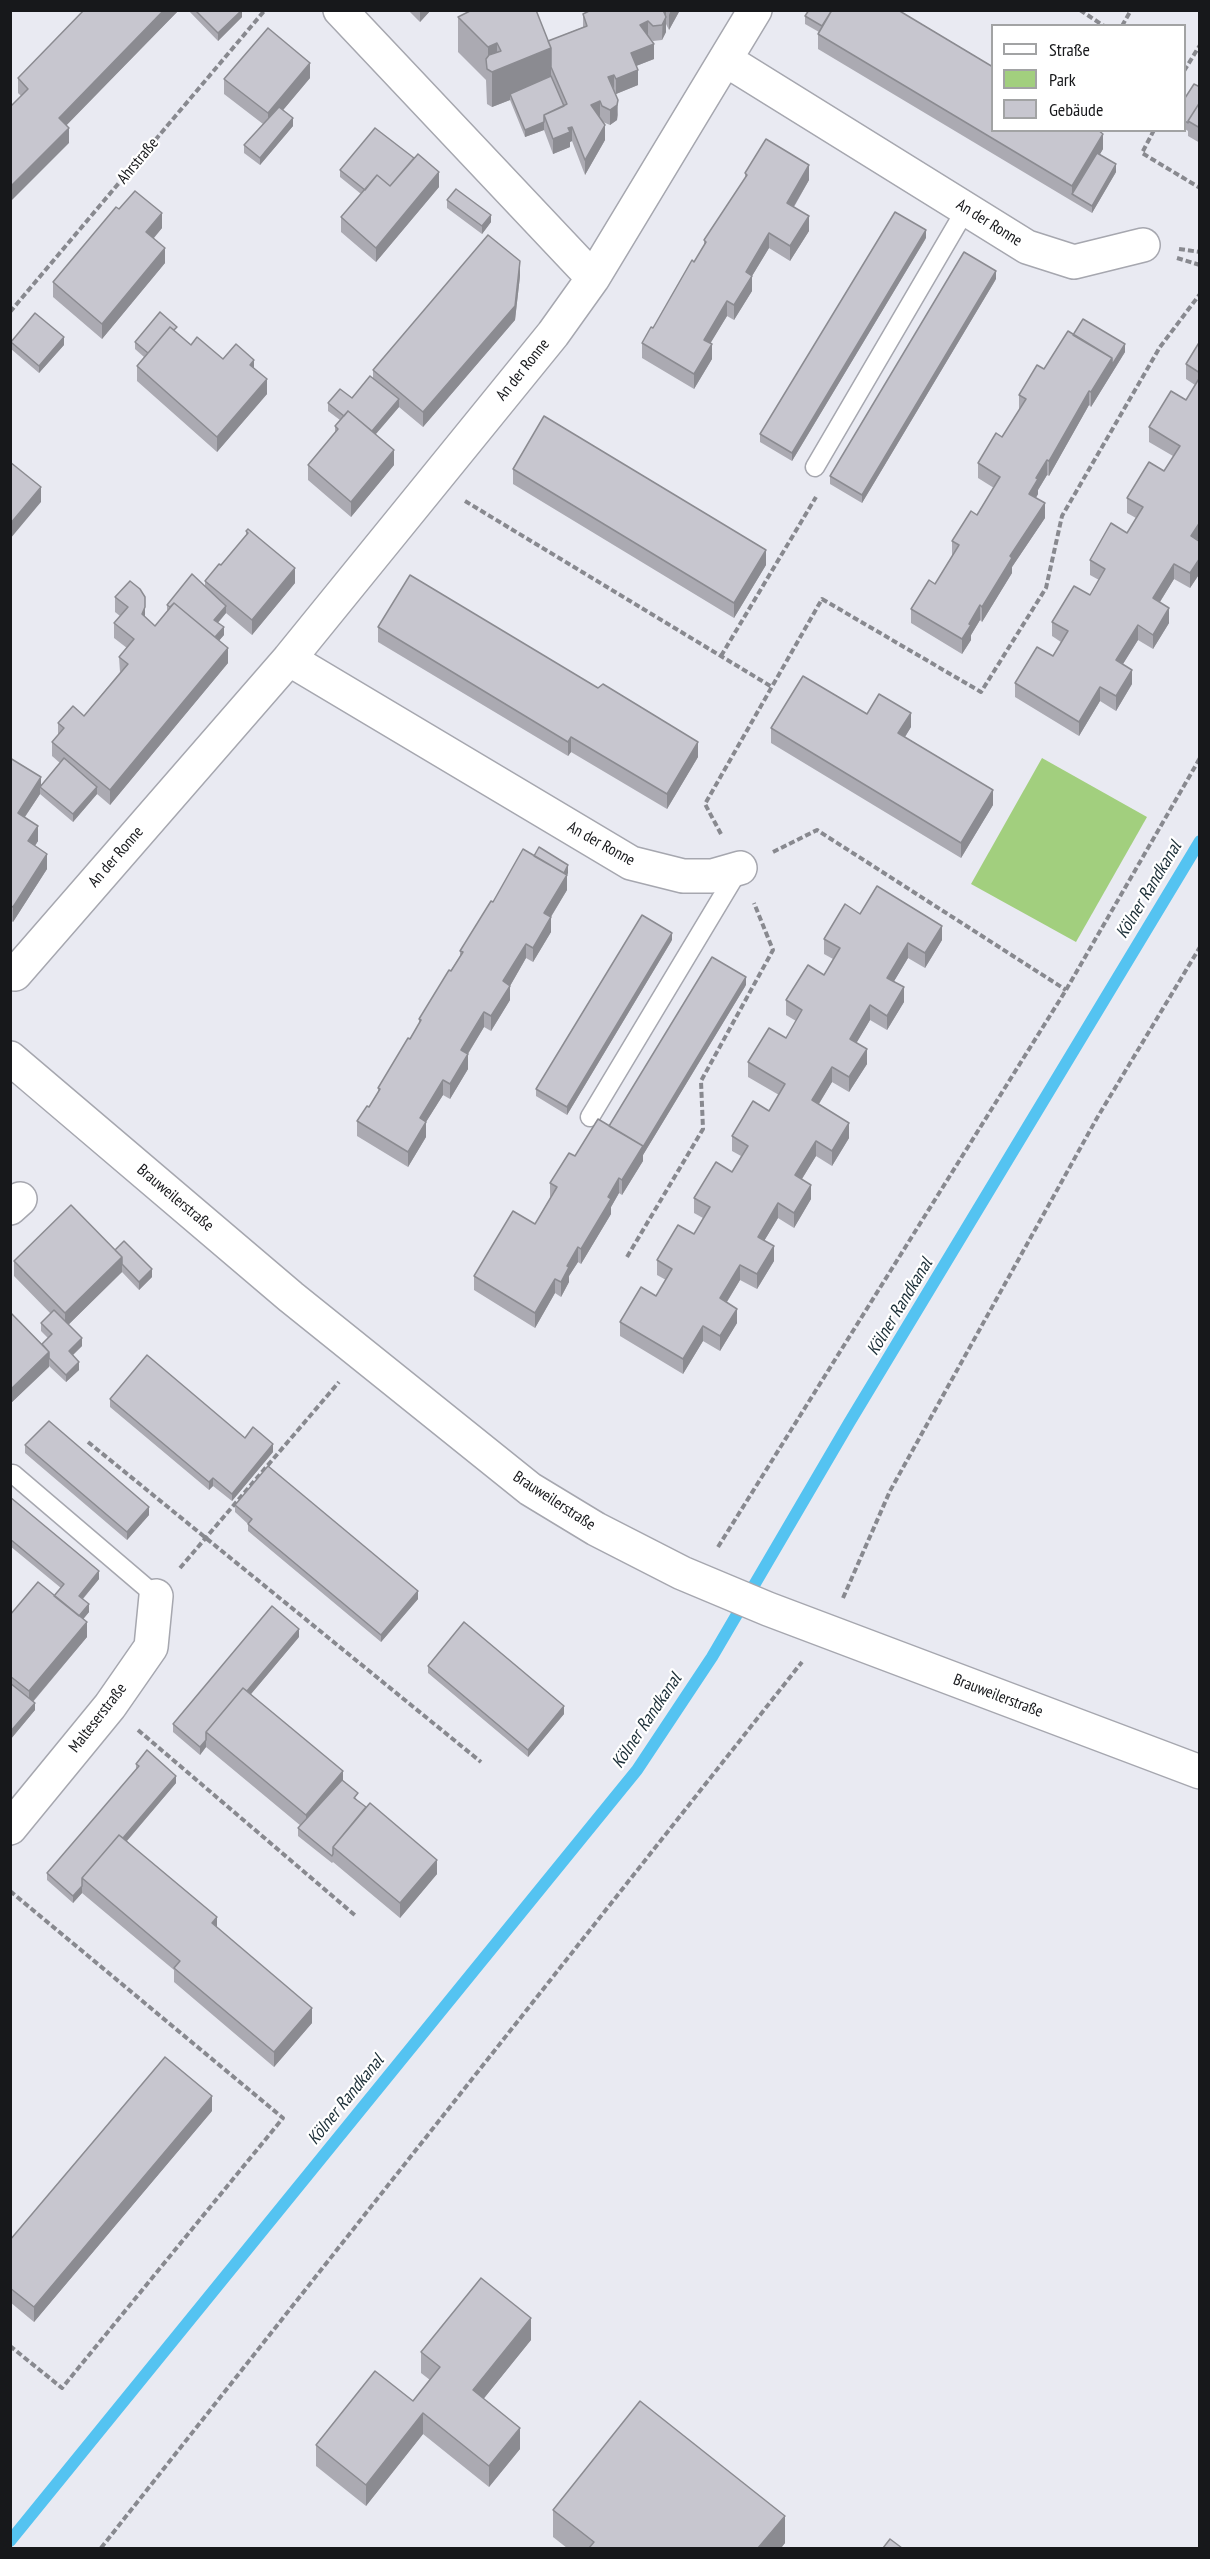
<!DOCTYPE html>
<meta charset="utf-8">
<style>
body{margin:0}
#map{position:relative;width:1210px;height:2559px;overflow:hidden;background:#e9eaf2;font-family:"PT Sans Narrow",sans-serif}
canvas{display:block}
.frame{position:absolute;inset:0;border:12px solid #17181b;pointer-events:none}
.legend{position:absolute;left:991px;top:24px;width:195px;height:108px;box-sizing:border-box;background:#fff;border:2px solid #a2a3a4;margin:0;padding:8px 10px;list-style:none;font-size:18px;color:#17181b}
.legend li{display:flex;align-items:center;gap:12px;height:30px}
.legend b{width:30px;border:2px solid #a2a3a4}
</style>
<div id="map">
<canvas width="1210" height="2559"></canvas>
<div class="frame"></div>
<ul class="legend">
<li><b style="height:8px;background:#fff"></b>Straße</li>
<li><b style="height:16px;background:#a2cf7e"></b>Park</li>
<li><b style="height:16px;background:#c7c6cf"></b>Gebäude</li>
</ul>
</div>
<script>
const ctx = document.querySelector('canvas').getContext('2d');
ctx.lineJoin = 'round';
function fillPath(path, color) {
  ctx.fillStyle = color;
  ctx.fill(path, 'evenodd');
}
function shape(rows) {
  const path = new Path2D();
  for (const r of rows) {
    path.moveTo(r[0], r[1]);
    for (let i = 2; i < r.length; i += 2) path.lineTo(r[i], r[i + 1]);
  }
  return path;
}
function trace(path, color, width, dash) {
  ctx.strokeStyle = color;
  ctx.lineWidth = width;
  ctx.lineCap = dash ? 'butt' : 'round';
  ctx.setLineDash(dash || []);
  ctx.stroke(path);
}
function label(font, color, halo, rows, align = 'center') {
  ctx.font = font + ' "PT Sans Narrow",sans-serif';
  ctx.lineWidth = 4.5;
  ctx.setLineDash([]);
  ctx.textBaseline = 'middle';
  ctx.strokeStyle = halo;
  ctx.fillStyle = color;
  for (const [text, x, y, turn = 0] of rows) {
    ctx.save();
    ctx.translate(x, y);
    ctx.rotate((+turn || 0) * Math.PI / 180);
    ctx.textAlign = isNaN(turn) ? turn : align;
    if (halo) ctx.strokeText(text, 0, 0);
    ctx.fillText(text, 0, 0);
    ctx.restore();
  }
}
const green = shape([
 [1042,758,1147,817,1076,942,971,884]
]);
const stream = shape([
 [10,2541,637,1770,712,1657,849,1423,1200,841]
]);
const path = shape([
 [1080,10,1104,26],
 [1122,26,1131,10],
 [1184,71,1200,45],
 [1154,130,1142,153,1200,188],
 [1179,249,1200,252],
 [1177,258,1200,265],
 [10,312,265,10],
 [465,501,772,687],
 [721,656,816,497],
 [721,834,705,804,822,599,981,692,1046,588,1062,516,1160,347,1200,294],
 [773,852,817,830,1066,990],
 [627,1257,703,1129,701,1081,773,950,754,903],
 [88,1442,481,1762],
 [718,1547,1066,990,1200,758],
 [180,1568,339,1382],
 [843,1598,890,1491,1097,1118,1200,947],
 [138,1730,357,1917],
 [10,1891,283,2118,62,2388,10,2346],
 [101,2548,802,1662]
]);
const lane = shape([
 [815,467,966,209],
 [590,1117,739,869],
 [13,1474,156,1596]
]);
const street = shape([
 [340,10,593,278],
 [726,60,1027,247,1074,262,1143,245],
 [289,659,631,863,683,876,712,876,740,868],
 [15,974,289,659,553,334,593,278,755,10],
 [10,1208,20,1199],
 [10,1828,110,1706,151,1647,156,1596]
]);
const secondary = shape([
 [10,1058,291,1297,530,1489,596,1529,682,1573,768,1609,1200,1772]
]);
const wall = shape([
 [84,10,179,10,66,125,69,143,18,93,18,78],
 [188,10,242,10,242,17,218,41],
 [408,10,431,10,420,22],
 [591,10,680,10,669,30,666,24,666,32,662,40,653,41,648,36,654,59,636,66,638,85,616,94,618,115,617,120,610,125,603,122,605,140,585,175,572,141,570,142,570,147,553,154,544,130,525,137,510,100,492,107,487,104,486,80,458,52,458,17,548,41,583,27,583,14],
 [805,16,1103,149,1100,154,1116,172,1092,213,818,49,818,34,819,32,805,24],
 [310,78,283,110,293,126,260,165,244,153,244,145,263,124,224,94,224,79],
 [1200,87,1200,143,1188,136,1188,131,1185,129,1185,98],
 [414,158,439,187,376,262,341,232,341,217,361,194,340,177,340,170],
 [745,173,809,180,794,207,809,231,790,261,769,248,752,276,752,291,734,320,727,316,710,343,712,359,694,389,642,358,642,343,653,328,694,262,704,245,704,240,745,178],
 [447,200,491,222,482,234,447,208],
 [119,209,162,228,154,238,165,263,102,339,53,297,53,282],
 [926,238,792,461,760,442,760,434],
 [520,276,515,320,423,427,399,407,376,434,394,465,351,517,308,480,308,465,335,433,335,426,340,420,328,411,328,403,352,398,373,378,373,370],
 [996,279,862,503,830,484,830,476],
 [177,333,191,345,223,359,254,368,267,394,217,452,137,381,137,366,144,357,135,349,135,342],
 [1073,335,1125,352,1091,407,1089,405,1049,476,1047,475,1038,490,1038,494,1036,498,1045,518,1012,567,1012,573,982,622,980,620,971,635,971,640,962,654,911,623,911,609,935,584,952,556,952,541,977,515,994,488,978,478,978,463,1002,437,1019,410,1019,395,1044,369],
 [1200,341,1200,536,1197,540,1200,542,1200,573,1190,588,1174,579,1160,602,1169,623,1153,649,1138,640,1123,664,1132,684,1116,711,1100,701,1079,736,1015,697,1015,683,1053,656,1061,642,1052,636,1052,622,1090,595,1099,580,1090,575,1090,560,1127,533,1136,518,1127,513,1127,498,1164,471,1173,456,1149,442,1149,427,1186,400,1195,385,1186,379,1186,364],
 [11,342,64,345,39,373,11,349],
 [513,469,766,565,734,618,513,484],
 [246,531,295,583,252,635,226,613,218,623,224,635,219,640,228,663,110,805,97,794,73,822,40,794,25,817,38,841,35,846,47,869,13,922,10,920,10,758,41,785,60,763,52,756,52,742,58,735,58,723,84,716,120,672,119,657,127,648,114,638,114,623,120,616,115,612,115,597,145,617,155,626,167,611,167,605,205,586,205,581,221,565,246,536],
 [378,627,698,757,667,809,571,752,568,756,378,642],
 [867,714,911,727,905,737,993,805,961,858,771,743,771,728],
 [534,856,568,873,567,875,567,890,551,917,551,932,533,962,526,958,510,986,510,1000,491,1031,484,1027,468,1054,468,1069,450,1099,443,1095,426,1122,426,1137,408,1167,357,1136,357,1121,369,1107,378,1092,378,1088,410,1039,419,1024,419,1019,460,956,460,951,493,902],
 [860,914,942,940,925,968,908,958,894,981,904,1002,887,1030,870,1020,856,1043,867,1064,849,1092,832,1082,819,1104,849,1138,832,1166,816,1156,802,1179,811,1199,794,1228,778,1218,764,1241,774,1261,757,1289,740,1280,727,1302,737,1323,720,1351,703,1341,683,1374,620,1336,620,1322,656,1296,666,1280,657,1275,657,1260,694,1234,703,1218,694,1213,694,1198,732,1172,741,1156,732,1151,732,1136,769,1111,779,1095,748,1077,748,1062,786,1038,796,1021,786,1015,786,1000,824,975,833,959,824,954,824,939],
 [672,940,567,1115,536,1096,536,1089],
 [746,985,643,1155,643,1161,622,1195,619,1193,611,1207,611,1214,581,1264,578,1262,569,1276,569,1282,561,1297,555,1293,535,1328,474,1290,474,1276,535,1224,550,1198,550,1183,609,1126],
 [115,1250,152,1277,139,1290,122,1272,68,1325,82,1346,72,1355,79,1370,66,1382,49,1366,10,1404,10,1312,42,1344,48,1338,41,1331,41,1323,51,1314,14,1276,14,1261],
 [110,1399,273,1452,232,1501,213,1486,209,1490,110,1407],
 [25,1445,149,1515,127,1540,25,1453],
 [10,1497,99,1579,83,1599,89,1612,83,1619,87,1637,33,1702,35,1710,10,1740,10,1615,54,1596,61,1588,10,1546],
 [235,1505,418,1599,381,1642,248,1531,248,1524,235,1512],
 [299,1637,251,1694,343,1781,358,1801,437,1874,400,1918,333,1862,332,1863,298,1836,298,1828,301,1826,206,1747,200,1755,173,1732,173,1724],
 [428,1666,564,1714,528,1757,428,1673],
 [136,1764,176,1783,127,1841,217,1927,312,2023,274,2067,174,1982,174,1970,82,1893,73,1903,47,1880,47,1873,136,1770],
 [212,2111,34,2322,10,2302,10,2240],
 [531,2340,483,2399,520,2449,489,2487,423,2434,366,2506,316,2466,316,2445,413,2401,430,2380,421,2373,421,2352],
 [553,2510,785,2543,781,2548,567,2548,553,2537]
]);
const shadedWall = shape([
 [164,10,179,10,59,133,59,118],
 [242,10,242,17,218,41,218,33],
 [420,10,431,10,420,22],
 [663,10,666,10,666,32,662,40],
 [671,10,680,10,669,30,669,15],
 [648,21,648,36,640,25],
 [497,43,497,70,551,48,551,84,510,94,510,100,492,107,492,72,488,69,488,47],
 [654,44,654,59,631,68,631,53],
 [310,63,310,78,268,128,268,113],
 [638,70,638,85,616,94,616,79],
 [614,75,614,89,608,77],
 [618,100,617,120,610,125,610,110],
 [600,101,600,116,591,120,591,105],
 [293,118,293,126,260,165,260,158],
 [544,122,544,130,525,137,525,130],
 [605,125,605,140,585,175,585,160],
 [572,127,572,141,570,142,570,147,553,154,553,139,568,128],
 [69,128,69,143,10,202,10,187],
 [1103,134,1103,149,1075,196,1072,194,1072,201,1072,186],
 [1116,164,1116,172,1092,213,1092,206],
 [809,165,809,180,787,218,787,203],
 [439,172,439,187,376,262,376,248],
 [162,213,162,228,146,247,146,232],
 [491,215,491,222,482,234,482,226],
 [809,216,809,231,790,261,790,246],
 [926,230,926,238,792,461,792,453],
 [769,233,769,248,752,276,752,291,734,320,734,305,746,272],
 [165,248,165,263,102,339,102,324],
 [520,261,520,276,515,320,423,427,423,412],
 [996,271,996,279,862,503,862,495],
 [727,301,727,316,704,354,704,340],
 [64,337,64,345,39,373,39,366],
 [712,344,712,359,694,389,694,374],
 [1125,344,1125,352,1091,407,1091,392,1112,358],
 [254,360,254,374,250,365],
 [267,379,267,394,217,452,217,437],
 [1089,391,1089,405,1049,476,1049,461],
 [399,399,399,407,368,443,368,435],
 [394,450,394,465,351,517,351,502],
 [1047,460,1047,475,1038,490,1038,494,1029,509,1029,494,1036,478],
 [41,487,41,502,10,539,10,524],
 [1045,503,1045,518,1012,567,1012,573,982,622,982,607,1010,556],
 [1200,522,1200,536,1191,551,1191,536],
 [766,550,766,565,734,618,734,603],
 [1200,558,1200,573,1190,588,1190,573],
 [1174,564,1174,579,1153,613,1153,598],
 [295,568,295,583,252,635,252,620],
 [980,605,980,620,971,635,971,640,962,654,962,639,969,624],
 [226,606,226,613,214,627,214,620],
 [145,607,145,622,142,614],
 [1169,608,1169,623,1153,649,1153,635],
 [1138,625,1138,640,1116,675,1116,660],
 [224,627,224,635,212,649,212,641],
 [228,648,228,663,110,805,110,790],
 [1132,670,1132,684,1116,711,1116,696],
 [1100,687,1100,701,1079,736,1079,722],
 [911,713,911,727,898,748,898,733],
 [571,737,571,752,568,756,568,742],
 [698,742,698,757,667,809,667,794],
 [41,777,41,788,40,787,40,794,18,827,18,813],
 [97,787,97,794,73,822,73,814],
 [993,790,993,805,961,858,961,843],
 [38,826,38,841,28,856,28,841],
 [47,854,47,869,13,922,13,907],
 [568,865,568,873,560,886,560,878],
 [567,875,567,890,544,928,544,913],
 [551,917,551,932,533,962,533,948],
 [942,926,942,940,925,968,925,953],
 [672,933,672,940,567,1115,567,1107],
 [908,943,908,958,887,993,887,978],
 [526,944,526,958,510,986,510,1000,491,1031,491,1016,503,981],
 [746,977,746,985,643,1155,643,1161,622,1195,622,1180],
 [904,987,904,1002,887,1030,887,1016],
 [870,1005,870,1020,850,1054,850,1039],
 [484,1012,484,1027,461,1065,461,1050],
 [867,1049,867,1064,849,1092,849,1077],
 [468,1054,468,1069,450,1099,450,1084],
 [832,1067,832,1082,812,1115,812,1100],
 [443,1080,443,1095,426,1122,426,1137,408,1167,408,1152,420,1118],
 [849,1123,849,1138,832,1166,832,1151],
 [816,1141,816,1156,795,1190,795,1175],
 [619,1178,619,1193,611,1207,611,1214,581,1264,581,1249,608,1197],
 [811,1185,811,1199,794,1228,794,1213],
 [778,1203,778,1218,758,1251,758,1237],
 [774,1246,774,1261,757,1289,757,1274],
 [578,1247,578,1262,569,1276,569,1282,561,1297,561,1282,567,1266],
 [122,1257,122,1272,65,1328,65,1313],
 [740,1265,740,1280,720,1313,720,1298],
 [152,1269,152,1277,139,1290,139,1282],
 [555,1279,555,1293,535,1328,535,1313],
 [737,1309,737,1323,720,1351,720,1336],
 [703,1326,703,1341,683,1374,683,1359],
 [82,1338,82,1346,69,1359,69,1351],
 [49,1352,49,1367,10,1404,10,1390],
 [79,1362,79,1370,66,1382,66,1375],
 [273,1444,273,1452,232,1501,232,1494],
 [213,1478,213,1486,209,1490,209,1482],
 [149,1507,149,1515,127,1540,127,1532],
 [99,1571,99,1579,79,1603,79,1596],
 [418,1591,418,1599,381,1642,381,1635],
 [89,1604,89,1612,76,1628,76,1621],
 [87,1622,87,1637,29,1706,29,1691],
 [299,1629,299,1637,214,1738,210,1735],
 [35,1703,35,1710,10,1740,10,1732],
 [564,1706,564,1714,528,1757,528,1750],
 [206,1740,206,1747,200,1755,200,1747],
 [343,1771,343,1785,306,1830,306,1815],
 [176,1776,176,1783,90,1884,86,1881],
 [437,1860,437,1874,400,1918,400,1903],
 [82,1886,82,1893,73,1903,73,1896],
 [217,1917,217,1932,212,1923],
 [312,2008,312,2023,274,2067,274,2052],
 [212,2096,212,2111,34,2322,34,2307],
 [531,2318,531,2340,473,2412,473,2390],
 [423,2413,423,2434,366,2506,366,2485],
 [520,2428,520,2449,489,2487,489,2466],
 [785,2516,785,2543,781,2548,758,2548]
]);
const building = shape([
 [84,10,164,10,59,118,69,128,10,187,10,107,28,89,18,78,84,10],
 [195,10,242,10,218,33,195,10],
 [472,10,536,10,551,48,492,72,487,69,486,59,489,55,501,51,497,43,488,47,458,17,472,10],
 [591,10,663,10,666,17,662,25,653,26,648,21,640,25,654,44,631,53,638,70,616,79,614,75,608,77,618,100,617,105,610,110,602,106,600,101,591,105,605,125,585,160,572,127,568,128,570,132,553,139,544,115,567,104,551,67,551,48,548,41,587,26,583,14,591,10],
 [809,10,832,10,822,26,805,16,809,10],
 [832,10,898,10,993,67,993,130,1098,130,1103,134,1072,186,818,34,832,10],
 [268,28,310,63,268,113,224,79,268,28],
 [551,76,564,106,544,115,544,122,525,130,510,94,551,76],
 [1194,84,1200,87,1200,102,1188,121,1188,123,1185,121,1185,98,1194,84],
 [1200,102,1200,128,1188,121,1200,102],
 [279,107,293,118,260,158,244,145,279,107],
 [375,128,414,158,390,186,377,175,365,190,340,170,375,128],
 [766,139,809,165,787,203,809,216,790,246,769,233,746,272,752,276,734,305,727,301,704,340,712,344,694,374,642,343,651,327,653,328,692,260,694,262,706,242,704,240,747,175,745,173,766,139],
 [1097,153,1116,164,1092,206,1072,194,1097,153],
 [418,154,439,172,376,248,341,217,377,175,390,186,418,154],
 [456,189,491,215,482,226,447,200,456,189],
 [135,191,162,213,146,232,165,248,102,324,53,282,116,207,119,209,135,191],
 [895,212,926,230,792,453,760,434,895,212],
 [488,235,520,261,515,306,423,412,373,370,488,235],
 [964,252,996,271,862,495,830,476,964,252],
 [160,312,177,327,174,330,170,327,148,353,135,342,160,312],
 [35,313,64,337,39,366,11,342,35,313],
 [1083,319,1125,344,1112,365,1112,358,1073,335,1083,319],
 [170,327,191,345,197,337,223,359,236,344,254,360,250,365,267,379,217,437,137,366,170,327],
 [1068,331,1112,358,1091,392,1089,391,1049,461,1047,460,1036,478,1038,479,1029,494,1045,503,1010,556,1012,558,982,607,980,605,969,624,971,625,962,639,911,609,929,580,935,584,959,545,952,541,971,511,977,515,1000,477,978,463,996,433,1002,437,1026,399,1019,395,1037,365,1044,369,1068,331],
 [1200,341,1200,373,1186,364,1200,341],
 [370,376,399,399,372,431,348,411,344,416,328,403,340,389,352,398,370,376],
 [1200,377,1200,522,1191,536,1200,542,1200,558,1190,573,1174,564,1153,598,1169,608,1153,635,1138,625,1116,660,1132,670,1116,696,1100,687,1079,722,1015,683,1037,647,1053,656,1068,631,1052,622,1074,586,1090,595,1105,569,1090,560,1111,523,1127,533,1143,507,1127,498,1149,462,1164,471,1180,446,1149,427,1171,391,1186,400,1200,377],
 [348,411,394,450,351,502,308,465,338,429,335,426,348,411],
 [544,416,766,550,734,603,513,469,544,416],
 [10,462,41,487,10,524,10,462],
 [248,529,295,568,252,620,205,581,219,564,221,565,248,533,246,531,248,529],
 [192,574,226,606,214,620,224,627,215,637,174,603,170,607,167,605,192,574],
 [410,575,598,688,603,684,698,742,667,794,571,737,568,742,378,627,410,575],
 [130,581,140,589,145,597,145,607,142,614,155,626,174,603,228,648,110,790,52,742,64,728,58,723,73,706,84,716,128,664,119,657,134,639,114,623,128,607,115,597,130,581],
 [803,676,867,714,879,694,911,713,898,733,993,790,961,843,771,728,803,676],
 [10,758,41,777,18,813,38,826,28,841,47,854,13,907,10,905,10,758],
 [64,758,97,787,73,814,40,787,64,758],
 [539,847,568,865,564,873,534,856,539,847],
 [523,849,567,875,544,913,551,917,533,948,526,944,503,981,510,986,491,1016,484,1012,461,1050,468,1054,450,1084,443,1080,420,1118,426,1122,408,1152,357,1121,367,1106,369,1107,380,1089,378,1088,408,1038,410,1039,421,1020,419,1019,449,970,451,971,463,952,460,951,491,901,493,902,523,849],
 [877,886,942,926,925,953,908,943,887,978,904,987,887,1016,870,1005,850,1039,867,1049,849,1077,832,1067,812,1100,849,1123,832,1151,816,1141,795,1175,811,1185,794,1213,778,1203,758,1237,774,1246,757,1274,740,1265,720,1298,737,1309,720,1336,703,1326,683,1359,620,1322,641,1287,656,1296,672,1269,657,1260,678,1225,694,1234,710,1207,694,1198,716,1162,732,1172,748,1146,732,1136,753,1101,769,1111,785,1084,748,1062,769,1028,786,1038,802,1010,786,1000,808,965,824,975,840,948,824,939,845,904,860,914,877,886],
 [642,915,672,933,567,1107,536,1089,642,915],
 [712,957,746,977,643,1147,643,1146,609,1126,712,957],
 [598,1119,643,1146,622,1180,619,1178,608,1197,611,1199,581,1249,578,1247,567,1266,569,1267,561,1282,555,1279,535,1313,474,1276,513,1211,535,1224,557,1187,550,1183,569,1153,575,1156,598,1119],
 [71,1205,122,1257,65,1313,14,1261,71,1205],
 [124,1241,152,1269,139,1282,122,1264,122,1257,115,1250,124,1241],
 [54,1310,82,1338,69,1351,79,1362,66,1375,49,1358,49,1352,42,1344,52,1334,41,1323,54,1310],
 [10,1312,49,1352,10,1390,10,1312],
 [147,1355,245,1438,253,1427,273,1444,232,1494,213,1478,209,1482,110,1399,147,1355],
 [49,1421,149,1507,127,1532,25,1445,49,1421],
 [268,1466,418,1591,381,1635,248,1524,252,1519,235,1505,268,1466],
 [10,1497,99,1571,79,1596,89,1604,79,1616,54,1596,64,1584,10,1539,10,1497],
 [38,1582,87,1622,29,1691,10,1676,10,1615,38,1582],
 [272,1606,299,1629,247,1691,243,1688,206,1732,206,1740,200,1747,173,1724,272,1606],
 [464,1622,564,1706,528,1750,428,1666,464,1622],
 [10,1683,35,1703,10,1732,10,1683],
 [243,1688,343,1771,306,1815,206,1732,243,1688],
 [147,1750,176,1776,123,1838,119,1835,82,1878,82,1886,73,1896,47,1873,139,1766,136,1764,147,1750],
 [342,1780,358,1793,354,1798,366,1807,333,1847,333,1854,332,1856,298,1828,342,1780],
 [370,1803,437,1860,400,1903,333,1847,370,1803],
 [119,1835,217,1917,212,1923,312,2008,274,2052,174,1968,180,1961,82,1878,119,1835],
 [165,2057,212,2096,34,2307,10,2288,10,2240,165,2057],
 [481,2278,531,2318,473,2390,520,2428,489,2466,423,2413,366,2485,316,2445,375,2371,413,2401,440,2367,421,2352,481,2278],
 [640,2401,785,2516,758,2548,589,2548,594,2542,553,2510,640,2401],
 [890,2539,902,2548,883,2548,890,2539]
]);
const streetNames = [
 ["Ahrstraße",138,161,-50],
 ["An der Ronne",989,223,32],
 ["An der Ronne",523,370,-51],
 ["An der Ronne",601,844,29],
 ["An der Ronne",116,857,-49],
 ["Brauweilerstraße",175,1198,40],
 ["Brauweilerstraße",554,1501,33],
 ["Brauweilerstraße",998,1696,21],
 ["Malteserstraße",98,1718,-52]
];
const waterNames = [
 ["Kölner Randkanal",1149,890,-59],
 ["Kölner Randkanal",900,1307,-59],
 ["Kölner Randkanal",647,1721,-56],
 ["Kölner Randkanal",346,2100,-51]
];
fillPath(green, '#a2cf7e');
trace(stream, '#54c3f1', 12);
trace(lane, '#a6a7af', 21);
trace(street, '#a6a7af', 36);
trace(secondary, '#a6a7af', 36);
trace(path, '#88898f', 4, [6, 3]);
trace(lane, '#fff', 18);
trace(street, '#fff', 33);
trace(secondary, '#fff', 33);
fillPath(wall, '#abaab2');
fillPath(shadedWall, '#8b8b91');
fillPath(building, '#c7c6cf');
trace(building, '#8b8b91', 1.5);
label('16px', '#17181b', '#fff', streetNames);
label('italic 18px', '#1b2e37', '#fff', waterNames);
</script>
